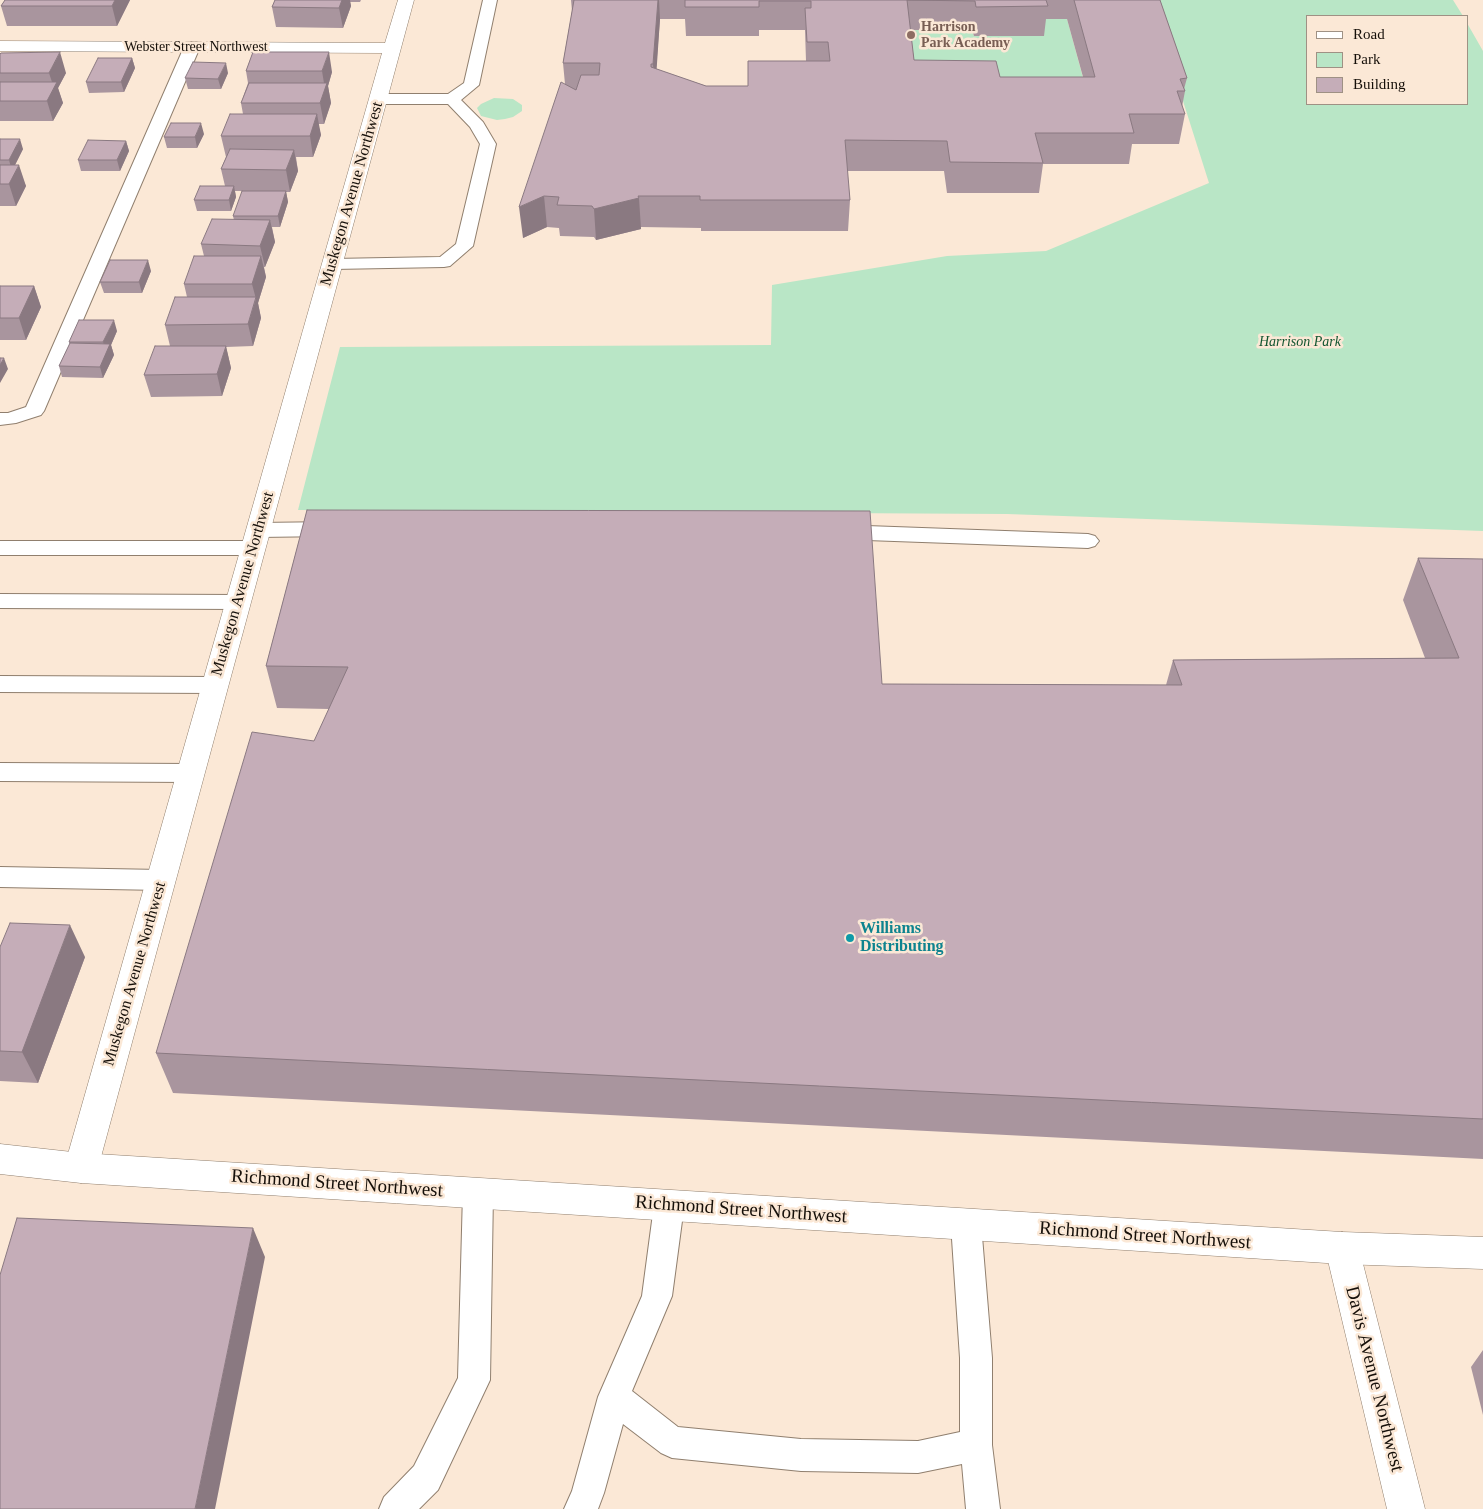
<!DOCTYPE html>
<style>
body{margin:0}
#map{position:relative;width:1483px;height:1509px;overflow:hidden;background:#fbe8d6;font-family:Georgia,serif}
canvas{display:block}
.legend{position:absolute;left:1306px;top:15px;width:162px;height:90px;box-sizing:border-box;background:#fbe8d6;border:1px solid #9f9184;margin:0;padding:6px 9px;list-style:none;font-size:15px;color:#150f09}
.legend li{display:flex;align-items:center;gap:10px;height:25px}
.legend b{width:25px;border:1px solid #9f9184}
</style>
<div id="map">
<canvas width="1483" height="1509"></canvas>
<ul class="legend">
<li><b style="height:6px;background:#fff"></b>Road</li>
<li><b style="height:14px;background:#b9e6c6"></b>Park</li>
<li><b style="height:14px;background:#c5adb8"></b>Building</li>
</ul>
</div>
<script>
const ctx = document.querySelector('canvas').getContext('2d');
ctx.lineJoin = 'round';
function fillPath(path, color) {
  ctx.fillStyle = color;
  ctx.fill(path, 'evenodd');
}
function shape(rows) {
  const path = new Path2D();
  for (const r of rows) {
    path.moveTo(r[0], r[1]);
    for (let i = 2; i < r.length; i += 2) path.lineTo(r[i], r[i + 1]);
  }
  return path;
}
function trace(path, color, width, dash) {
  ctx.strokeStyle = color;
  ctx.lineWidth = width;
  ctx.lineCap = dash ? 'butt' : 'round';
  ctx.setLineDash(dash || []);
  ctx.stroke(path);
}
function label(font, color, halo, rows, align = 'center') {
  ctx.font = font + ' Georgia,serif';
  ctx.lineWidth = 5;
  ctx.setLineDash([]);
  ctx.textBaseline = 'middle';
  ctx.strokeStyle = halo;
  ctx.fillStyle = color;
  for (const [text, x, y, turn = 0] of rows) {
    ctx.save();
    ctx.translate(x, y);
    ctx.rotate((+turn || 0) * Math.PI / 180);
    ctx.textAlign = isNaN(turn) ? turn : align;
    if (halo) ctx.strokeText(text, 0, 0);
    ctx.fillText(text, 0, 0);
    ctx.restore();
  }
}
const green = shape([
 [1151,0,1453,0,1463,16,1307,16,1307,104,1467,104,1467,23,1483,51,1483,531,1007,514,298,510,340,347,771,345,772,285,947,256,1046,251,1209,183],
 [1040,19,1067,19,1091,107,912,90,905,29,972,30,974,36,1044,36],
 [494,98,513,99,522,105,522,111,513,117,505,119,497,120,481,116,477,108,481,104]
]);
const lane = shape([
 [483,0,497,0,479,85,461,100,483,122,496,144,473,246,450,266,444,267,333,269,327,268,324,264,327,260,333,259,440,257,456,244,480,144,470,127,448,104,378,104,372,102,370,99,372,96,378,94,448,94,464,83,483,0],
 [192,42,197,44,200,47,44,411,41,415,16,423,0,425,0,413,8,413,26,407,184,47,187,44,192,42],
 [333,522,340,524,343,529,340,534,333,536,258,537,251,535,248,530,251,525,258,523,333,522],
 [839,525,1088,534,1095,536,1099,541,1095,546,1088,548,839,539,832,537,828,532,832,527,839,525],
 [0,541,253,541,260,543,264,548,260,553,253,555,0,555,0,541],
 [0,594,239,595,247,597,250,602,247,607,239,609,0,608,0,594],
 [0,676,215,677,223,679,226,685,223,691,215,693,0,692,0,676],
 [0,763,191,764,199,767,203,773,199,779,191,782,0,781,0,763],
 [0,867,161,870,170,873,174,880,170,887,161,890,0,887,0,867],
 [478,1180,488,1184,493,1193,490,1380,438,1490,419,1509,379,1509,384,1497,414,1466,458,1378,463,1193,468,1184,478,1180],
 [669,1193,679,1197,684,1206,672,1296,632,1391,678,1427,801,1439,918,1441,960,1432,960,1358,951,1224,956,1215,966,1211,976,1215,981,1224,992,1358,992,1445,1000,1509,966,1509,962,1464,918,1473,801,1471,672,1458,661,1453,623,1424,604,1493,598,1509,564,1509,572,1491,598,1397,642,1296,654,1206,659,1197,669,1193]
]);
const street = shape([
 [398,0,414,0,98,1168,93,1178,81,1183,69,1178,64,1168,382,53,0,51,0,41,385,43,398,0],
 [1342,1232,1354,1237,1359,1248,1425,1509,1387,1509,1325,1248,1330,1237,1342,1232]
]);
const secondary = shape([
 [0,1144,81,1153,1342,1232,1483,1237,1483,1269,1342,1264,81,1183,0,1174,0,1144]
]);
const wall = shape([
 [5,0,130,0,117,26,7,26,1,6],
 [275,0,361,0,360,2,350,2,351,6,343,28,276,27,272,7],
 [571,0,1160,0,1187,78,1184,89,1185,91,1182,107,1185,114,1179,144,1132,144,1129,164,1043,164,1039,193,947,193,944,171,847,171,850,200,848,231,701,231,701,228,641,227,641,229,596,240,594,237,560,236,559,228,547,227,523,238,565,84,563,63,572,11],
 [660,19,685,19,686,36,759,36,759,30,805,30,806,61,748,86,706,86,656,69],
 [1046,19,1067,19,1083,77,1000,77,914,60,910,30,972,30,974,36,1044,36],
 [253,52,332,72,328,86,331,103,324,124,318,124,321,135,313,157,296,157,298,171,290,192,286,192,288,202,280,227,272,227,275,242,265,267,264,267,266,277,258,303,261,318,253,346,226,347,231,368,222,396,151,397,144,375,170,346,165,325,187,297,184,284,204,256,201,244,234,220,233,216,260,191,235,191,236,197,231,211,197,211,194,200,225,186,221,169,226,157,221,136,243,114,241,103,248,83,246,71],
 [0,54,66,73,58,88,63,103,53,121,0,121],
 [132,58,135,68,124,92,89,93,86,82],
 [228,73,221,89,188,89,185,78],
 [204,134,197,148,167,148,164,137],
 [0,139,23,149,15,165,26,186,16,206,0,206],
 [126,141,129,151,120,171,81,171,78,160],
 [151,271,142,293,104,293,100,282],
 [0,286,34,286,41,307,26,340,0,340],
 [117,331,111,345,114,355,103,378,62,377,59,366,70,344,69,342],
 [307,510,882,684,1166,685,1173,660,1425,658,1403,600,1418,558,1483,559,1483,1159,173,1093,156,1053,314,741,329,709,277,708,266,666],
 [0,947,85,957,38,1083,0,1081],
 [1483,1350,1483,1415,1471,1367]
]);
const shadedWall = shape([
 [115,0,130,0,117,26,112,6],
 [342,0,350,0,351,6,343,28,339,8],
 [658,0,659,0,660,19,655,93,653,64],
 [60,52,66,73,58,88,63,103,53,121,47,101,54,88,49,73],
 [329,52,332,72,328,86,331,103,324,124,320,103,325,89,322,71],
 [132,58,135,68,124,92,121,82],
 [226,63,228,73,221,89,218,79],
 [317,114,321,135,313,157,310,136],
 [201,123,204,134,197,148,195,137],
 [20,139,23,149,12,171,9,160],
 [126,141,129,151,120,171,117,160],
 [294,150,298,171,290,192,286,170],
 [19,165,26,186,16,206,9,184],
 [234,186,236,197,231,211,229,200],
 [286,191,288,202,280,227,278,216],
 [544,196,547,227,523,238,519,207],
 [639,198,641,229,596,240,594,209],
 [270,220,275,242,265,267,260,246],
 [261,256,266,277,258,303,261,318,253,346,248,324,256,299,252,284],
 [148,260,151,271,142,293,139,282],
 [34,286,41,307,26,340,19,318],
 [114,320,117,331,111,345,114,355,103,378,100,367,106,352,103,342],
 [226,346,231,368,222,396,217,374],
 [4,358,8,369,0,383,0,365],
 [70,925,85,957,38,1083,22,1052],
 [253,1228,265,1257,215,1509,195,1509]
]);
const building = shape([
 [5,0,115,0,112,6,1,6,5,0],
 [275,0,342,0,339,8,272,7,275,0],
 [574,0,658,0,653,64,651,64,651,67,706,86,748,86,748,61,830,61,828,42,807,42,805,8,811,8,811,1,759,1,759,7,685,7,685,0,1046,0,1048,6,976,7,975,1,907,0,914,60,996,61,1000,77,1095,77,1074,0,1160,0,1187,78,1180,79,1185,91,1177,91,1185,114,1129,114,1134,133,1035,133,1043,163,950,162,947,141,845,140,850,200,700,200,700,196,638,196,639,198,594,209,592,206,557,205,559,197,544,196,519,207,561,82,576,90,581,75,599,75,600,63,563,63,574,0],
 [60,52,49,73,0,73,0,54,1,53,60,52],
 [253,52,329,52,322,71,246,71,253,52],
 [98,58,132,58,121,82,86,82,98,58],
 [193,62,226,63,218,79,185,78,193,62],
 [0,82,57,82,47,101,0,101,0,82],
 [249,83,327,83,320,103,241,103,249,83],
 [230,114,317,114,310,136,221,136,230,114],
 [171,123,201,123,195,137,164,137,171,123],
 [0,139,20,139,9,160,0,160,0,139],
 [88,140,126,141,117,160,78,160,88,140],
 [230,149,294,150,286,170,221,169,230,149],
 [0,165,19,165,9,184,0,184,0,165],
 [200,186,234,186,229,200,194,200,200,186],
 [242,191,286,191,278,216,233,216,242,191],
 [212,219,270,220,260,246,201,244,212,219],
 [194,256,261,256,252,284,184,284,194,256],
 [110,260,148,260,139,282,100,282,110,260],
 [0,286,34,286,19,318,0,318,0,286],
 [175,297,256,297,248,324,165,325,175,297],
 [79,320,114,320,103,342,69,342,79,320],
 [70,343,110,344,100,367,59,366,70,343],
 [155,346,226,346,217,374,144,375,155,346],
 [0,358,4,358,0,365,0,358],
 [307,510,870,511,882,684,1182,685,1173,660,1459,658,1418,558,1483,559,1483,1119,156,1053,252,732,314,741,348,667,266,666,307,510],
 [10,923,70,925,22,1052,0,1051,0,947,10,923],
 [17,1218,253,1228,195,1509,0,1509,0,1275,17,1218]
]);
const markers = [
 [911,35,5,"#8d6e63"],
 [850,938,5,"#0f9aa8"]
];
const farEducationnames = [
 ["Harrison",921,27],
 ["Park Academy",921,43]
];
const farStreetnames = [
 ["Webster Street Northwest",196,47]
];
const farParknames = [
 ["Harrison Park",1300,342]
];
const streetNames = [
 ["Muskegon Avenue Northwest",352,194,-74],
 ["Muskegon Avenue Northwest",243,584,-74],
 ["Muskegon Avenue Northwest",135,974,-74]
];
const cultureNames = [
 ["Williams",860,929],
 ["Distributing",860,947]
];
const nearStreetnames = [
 ["Richmond Street Northwest",337,1184,4],
 ["Richmond Street Northwest",741,1210,4],
 ["Richmond Street Northwest",1145,1236,4],
 ["Davis Avenue Northwest",1374,1379,76]
];
fillPath(green, '#b9e6c6');
trace(lane, '#907f6e', 2);
trace(street, '#907f6e', 1);
trace(secondary, '#907f6e', 1);
fillPath(lane, '#fff');
fillPath(street, '#fff');
fillPath(secondary, '#fff');
fillPath(wall, '#a9959e');
fillPath(shadedWall, '#8a7981');
fillPath(building, '#c5adb8');
trace(building, '#8a7981', 1);
for (const [x, y, r, color] of markers) {
  const dot = new Path2D();
  dot.arc(x, y, r, 0, 2 * Math.PI);
  ctx.fillStyle = color;
  ctx.fill(dot);
  trace(dot, '#fbe8d6', 2);
}
label('bold 14px', '#785e54', '#fbe8d6', farEducationnames, 'left');
label('14px', '#150f09', '#fbe8d6', farStreetnames);
label('italic 14px', '#11542f', '#fbe8d6', farParknames);
label('16px', '#150f09', '#fbe8d6', streetNames);
label('bold 16px', '#0d838f', '#fbe8d6', cultureNames, 'left');
label('19px', '#150f09', '#fbe8d6', nearStreetnames);
</script>
